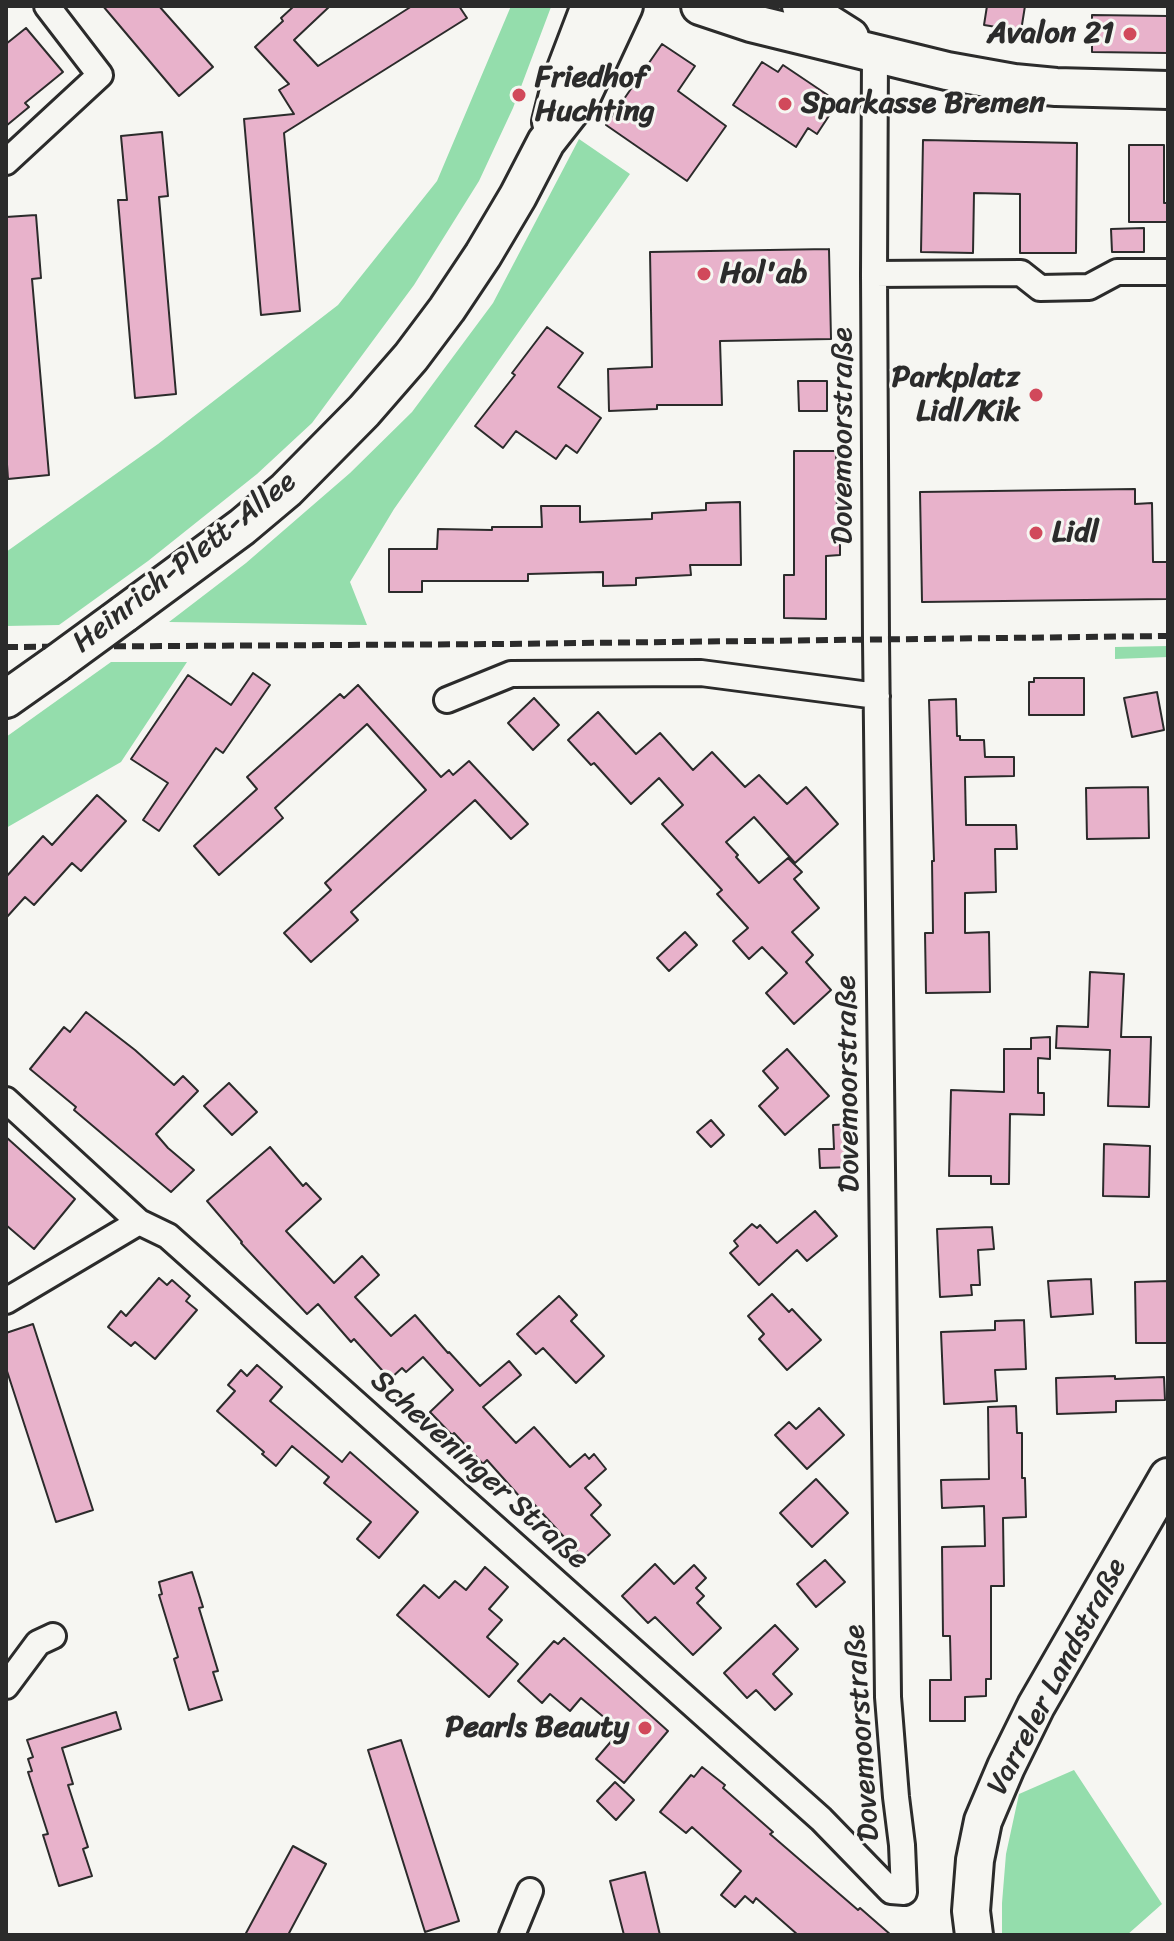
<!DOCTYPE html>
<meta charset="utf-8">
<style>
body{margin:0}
#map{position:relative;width:1174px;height:1941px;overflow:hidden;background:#f6f6f2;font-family:Sriracha,sans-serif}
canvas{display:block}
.frame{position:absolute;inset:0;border:8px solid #2b2b2b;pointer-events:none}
</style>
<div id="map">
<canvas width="1174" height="1941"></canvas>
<div class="frame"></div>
</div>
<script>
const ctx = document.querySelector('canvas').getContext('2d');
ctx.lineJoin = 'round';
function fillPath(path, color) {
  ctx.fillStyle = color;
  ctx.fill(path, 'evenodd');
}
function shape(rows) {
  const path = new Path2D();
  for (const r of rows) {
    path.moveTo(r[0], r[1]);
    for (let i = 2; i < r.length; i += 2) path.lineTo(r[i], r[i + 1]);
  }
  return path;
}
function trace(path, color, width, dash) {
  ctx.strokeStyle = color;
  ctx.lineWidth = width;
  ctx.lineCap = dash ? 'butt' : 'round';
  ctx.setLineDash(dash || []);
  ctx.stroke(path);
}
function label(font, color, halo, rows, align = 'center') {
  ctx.font = font + ' Sriracha,sans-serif';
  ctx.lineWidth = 6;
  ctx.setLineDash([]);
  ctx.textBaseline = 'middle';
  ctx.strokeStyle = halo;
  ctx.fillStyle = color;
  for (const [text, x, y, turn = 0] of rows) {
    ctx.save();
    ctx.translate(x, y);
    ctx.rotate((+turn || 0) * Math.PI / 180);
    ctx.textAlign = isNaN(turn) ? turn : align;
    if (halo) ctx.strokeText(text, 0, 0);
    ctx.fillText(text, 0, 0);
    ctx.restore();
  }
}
const green = shape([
 [511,6,551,7,513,108,479,181,414,285,312,423,257,474,148,561,59,625,6,626,6,552,158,444,338,305,437,181],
 [579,139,630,174,394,509,350,582,367,625,169,622,246,563,350,473,412,412,493,303],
 [1168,646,1168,657,1115,659,1115,647],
 [111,662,187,662,121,762,6,828,6,737],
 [1074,1770,1162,1904,1127,1935,1002,1935,1002,1903,1006,1854,1019,1794]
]);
const building = shape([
 [103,6,159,6,213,67,179,96,103,6],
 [294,6,330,6,294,40,318,66,412,6,459,6,467,18,284,133,300,311,261,315,244,119,294,114,279,90,289,84,255,47,283,21,281,18,294,6],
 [987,6,1025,6,1021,31,984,25,987,6],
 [1092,15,1168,16,1168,53,1092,52,1092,15],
 [26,28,63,72,25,103,29,107,6,126,6,44,26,28],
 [662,44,695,66,678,91,726,126,687,181,606,125,662,44],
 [762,62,778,72,783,65,838,102,817,134,808,128,796,147,733,105,762,62],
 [162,132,168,196,159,197,176,394,135,398,118,200,127,200,121,136,162,132],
 [923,140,1077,143,1076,253,1020,253,1020,194,974,193,973,253,921,252,923,140],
 [1129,145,1164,145,1164,203,1168,203,1168,222,1129,222,1129,145],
 [36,215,41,278,32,279,49,475,8,479,6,450,6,217,36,215],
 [1144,228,1144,252,1112,252,1111,229,1144,228],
 [829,249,831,339,720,341,722,405,657,405,657,409,609,411,608,369,652,367,650,252,829,249],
 [547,327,583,353,558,387,601,418,577,453,566,445,556,459,516,431,503,448,475,426,515,375,512,373,547,327],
 [798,381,827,381,827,411,799,411,798,381],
 [794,451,836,451,837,513,840,513,840,555,826,556,826,619,784,618,784,575,794,575,794,451],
 [1135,489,1135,504,1152,503,1153,562,1168,562,1168,599,922,602,920,492,1135,489],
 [740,502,741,565,690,565,691,575,636,578,636,585,603,586,603,572,528,574,528,581,422,581,422,592,389,592,389,549,437,549,438,529,492,530,492,527,542,527,541,506,580,506,580,522,652,519,652,513,706,510,706,503,740,502],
 [253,673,270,685,223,753,216,748,159,831,143,820,168,783,131,759,188,675,231,705,253,673],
 [1034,678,1084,678,1084,715,1029,715,1029,682,1034,682,1034,678],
 [358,685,441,777,449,770,453,775,469,761,528,824,511,839,475,800,351,912,358,920,311,962,284,933,331,890,325,883,426,790,367,724,275,808,283,818,219,875,194,846,257,789,247,777,340,694,344,698,358,685],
 [1157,692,1164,730,1132,737,1124,698,1157,692],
 [534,698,559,725,533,750,508,723,534,698],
 [956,699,957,736,960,736,960,740,984,740,985,757,1014,757,1014,776,965,777,966,825,1016,825,1017,849,995,849,996,892,965,893,965,933,989,932,990,992,926,993,925,933,933,933,932,861,934,861,929,700,956,699],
 [598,712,636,754,660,733,693,770,712,752,745,787,759,775,787,804,806,787,838,824,795,863,754,817,726,842,738,855,736,857,759,883,788,858,802,872,794,879,819,908,792,932,813,955,806,962,831,990,794,1024,766,993,787,973,762,947,749,959,733,941,748,928,717,894,722,890,662,824,683,805,659,778,631,804,594,763,591,765,568,740,598,712],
 [1148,787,1149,838,1087,839,1086,788,1148,787],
 [97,795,126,821,81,871,72,863,34,905,25,897,6,918,6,877,43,836,52,845,97,795],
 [685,932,697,945,669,971,657,958,685,932],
 [1090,972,1124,974,1121,1037,1151,1037,1149,1107,1108,1106,1110,1050,1056,1048,1057,1026,1088,1027,1090,972],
 [86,1012,135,1050,174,1085,183,1076,198,1091,156,1134,168,1148,194,1170,171,1192,74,1110,76,1107,30,1069,64,1027,70,1032,86,1012],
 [1050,1037,1050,1059,1038,1058,1038,1093,1044,1093,1044,1115,1010,1114,1009,1184,991,1184,991,1176,949,1176,951,1090,1004,1092,1004,1049,1031,1049,1031,1038,1050,1037],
 [787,1049,829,1096,785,1135,759,1106,778,1088,763,1071,787,1049],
 [229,1083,257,1112,232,1135,204,1106,229,1083],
 [711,1120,724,1135,711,1147,697,1132,711,1120],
 [852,1124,854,1167,820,1168,819,1149,834,1149,833,1125,852,1124],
 [6,1137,75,1199,34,1249,6,1225,6,1137],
 [1104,1144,1150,1146,1149,1197,1103,1196,1104,1144],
 [270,1147,303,1186,306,1183,321,1199,286,1231,334,1283,362,1256,379,1275,355,1297,391,1336,415,1315,448,1353,449,1352,480,1386,509,1361,521,1375,483,1407,516,1443,534,1427,570,1467,585,1454,589,1459,594,1454,606,1469,585,1488,601,1505,591,1515,610,1535,584,1559,532,1502,528,1506,487,1460,483,1464,454,1433,452,1435,430,1412,453,1390,423,1357,406,1372,402,1368,390,1379,354,1339,351,1342,318,1304,307,1314,241,1243,242,1242,207,1201,270,1147],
 [815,1211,837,1236,807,1261,797,1250,759,1285,730,1253,738,1246,734,1241,752,1224,757,1228,760,1225,777,1243,815,1211],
 [992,1227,994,1249,978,1250,980,1285,971,1285,972,1295,940,1297,937,1229,992,1227],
 [159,1278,167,1285,172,1280,190,1296,186,1301,197,1310,155,1359,135,1342,131,1346,108,1327,121,1311,126,1316,159,1278],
 [1091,1279,1093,1314,1051,1317,1048,1281,1091,1279],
 [1168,1281,1168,1343,1136,1343,1135,1282,1168,1281],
 [772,1294,789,1312,792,1309,821,1340,787,1370,759,1339,764,1334,748,1316,772,1294],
 [559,1296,577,1315,571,1321,604,1356,576,1383,543,1348,536,1354,517,1334,559,1296],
 [1024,1320,1026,1369,995,1370,997,1401,944,1404,941,1332,995,1330,995,1321,1024,1320],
 [33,1324,93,1510,56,1522,6,1368,6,1333,33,1324],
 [257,1365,282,1387,270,1401,342,1462,350,1452,418,1512,379,1558,357,1539,371,1522,324,1483,329,1477,292,1446,276,1466,262,1454,264,1452,217,1411,235,1391,228,1385,241,1370,247,1376,257,1365],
 [1115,1376,1115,1379,1164,1377,1165,1400,1116,1401,1116,1412,1057,1414,1056,1378,1115,1376],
 [1016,1406,1017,1433,1022,1433,1022,1478,1025,1478,1026,1517,1003,1518,1004,1586,991,1586,991,1679,986,1679,986,1696,965,1697,965,1721,930,1721,930,1680,951,1680,950,1636,943,1636,942,1547,985,1546,984,1506,942,1508,941,1480,989,1479,988,1407,1016,1406],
 [819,1408,844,1435,807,1469,775,1435,789,1422,796,1429,819,1408],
 [816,1479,848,1513,812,1547,780,1513,816,1479],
 [825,1560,845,1582,816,1607,797,1584,825,1560],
 [655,1564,674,1584,694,1565,706,1578,696,1588,704,1596,697,1603,721,1628,693,1655,655,1617,648,1623,622,1596,655,1564],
 [485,1567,508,1587,489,1609,502,1620,487,1637,518,1664,489,1697,397,1615,424,1585,439,1598,455,1581,466,1590,485,1567],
 [192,1572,203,1607,199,1608,218,1671,213,1672,222,1700,189,1710,174,1659,178,1657,159,1595,162,1594,159,1582,192,1572],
 [775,1625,798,1649,773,1674,792,1694,775,1710,756,1690,747,1698,724,1673,775,1625],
 [564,1638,668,1731,624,1783,596,1759,614,1738,612,1737,618,1729,581,1698,570,1711,550,1694,542,1703,518,1681,554,1641,558,1644,564,1638],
 [116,1712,121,1729,62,1748,73,1784,68,1785,88,1847,83,1849,92,1876,59,1886,43,1835,48,1834,28,1772,32,1771,28,1759,33,1757,27,1740,116,1712],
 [401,1740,459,1921,425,1932,368,1750,401,1740],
 [702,1767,725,1785,723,1788,773,1832,770,1834,858,1910,860,1908,891,1935,798,1935,756,1898,753,1903,745,1896,735,1907,721,1895,741,1871,692,1827,686,1833,660,1812,691,1775,694,1777,702,1767],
 [615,1782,634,1800,616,1820,597,1801,615,1782],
 [293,1846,326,1864,296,1920,288,1935,245,1935,293,1846],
 [645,1872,660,1935,624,1935,610,1881,645,1872]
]);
const street = shape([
 [6,162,100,75,47,6],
 [874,274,1021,273,1040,288,1089,287,1117,272,1168,272],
 [447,700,511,674,701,673,877,696],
 [6,1100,139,1222,168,1236,821,1819,891,1891,904,1892,902,1845,896,1797,888,1697,876,640,874,274,875,53],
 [6,1301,139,1222],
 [6,1686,38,1643,53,1636],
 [512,1935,530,1891]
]);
const secondary = shape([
 [700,6,751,23,947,71,1014,83,1056,87,1168,90],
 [801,6,850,37],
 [551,122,561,82,590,6],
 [124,614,242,527,286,490,364,411,411,357,447,309,483,255,518,196,546,142,582,96,624,6],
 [6,699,57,663],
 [974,1935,971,1911,975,1860,983,1821,1006,1767,1036,1706,1168,1477]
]);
const rail = shape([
 [6,647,500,644,1168,636]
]);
const secondaryBridge = shape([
 [57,663,124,614]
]);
const markers = [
 [1130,34,8,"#d1495b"],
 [519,95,8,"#d1495b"],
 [785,104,8,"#d1495b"],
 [704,274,8,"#d1495b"],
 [1036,395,8,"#d1495b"],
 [1036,533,8,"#d1495b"],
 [645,1728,8,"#d1495b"]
];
const poiNames = [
 ["Avalon 21",1114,34,"right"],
 ["Friedhof",535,78],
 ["Huchting",535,112],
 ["Sparkasse Bremen",801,104],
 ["Hol'ab",720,274],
 ["Parkplatz",1020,378,"right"],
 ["Lidl/Kik",1020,412,"right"],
 ["Lidl",1052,533],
 ["Pearls Beauty",629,1728,"right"]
];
const streetNames = [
 ["Dovemoorstraße",843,436,-90],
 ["Heinrich-Plett-Allee",185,563,-38],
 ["Dovemoorstraße",849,1084,-91],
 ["Scheveninger Straße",479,1471,42],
 ["Varreler Landstraße",1058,1677,-62],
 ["Dovemoorstraße",863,1733,-94]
];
fillPath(green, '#94ddac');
fillPath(building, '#e8b2cb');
trace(building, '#2b2b2b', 2);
trace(street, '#2b2b2b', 30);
trace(secondary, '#2b2b2b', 42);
trace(street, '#f6f6f2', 24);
trace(secondary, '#f6f6f2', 36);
trace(rail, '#2b2b2b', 6, [12, 6]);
trace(secondaryBridge, '#2b2b2b', 42, []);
trace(secondaryBridge, '#f6f6f2', 36);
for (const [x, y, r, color] of markers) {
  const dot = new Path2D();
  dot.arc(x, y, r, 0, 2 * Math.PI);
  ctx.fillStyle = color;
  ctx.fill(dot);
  trace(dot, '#f6f6f2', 3);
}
label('bold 30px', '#2b2b2b', '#f6f6f2', poiNames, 'left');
label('30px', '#2b2b2b', '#f6f6f2', streetNames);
</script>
